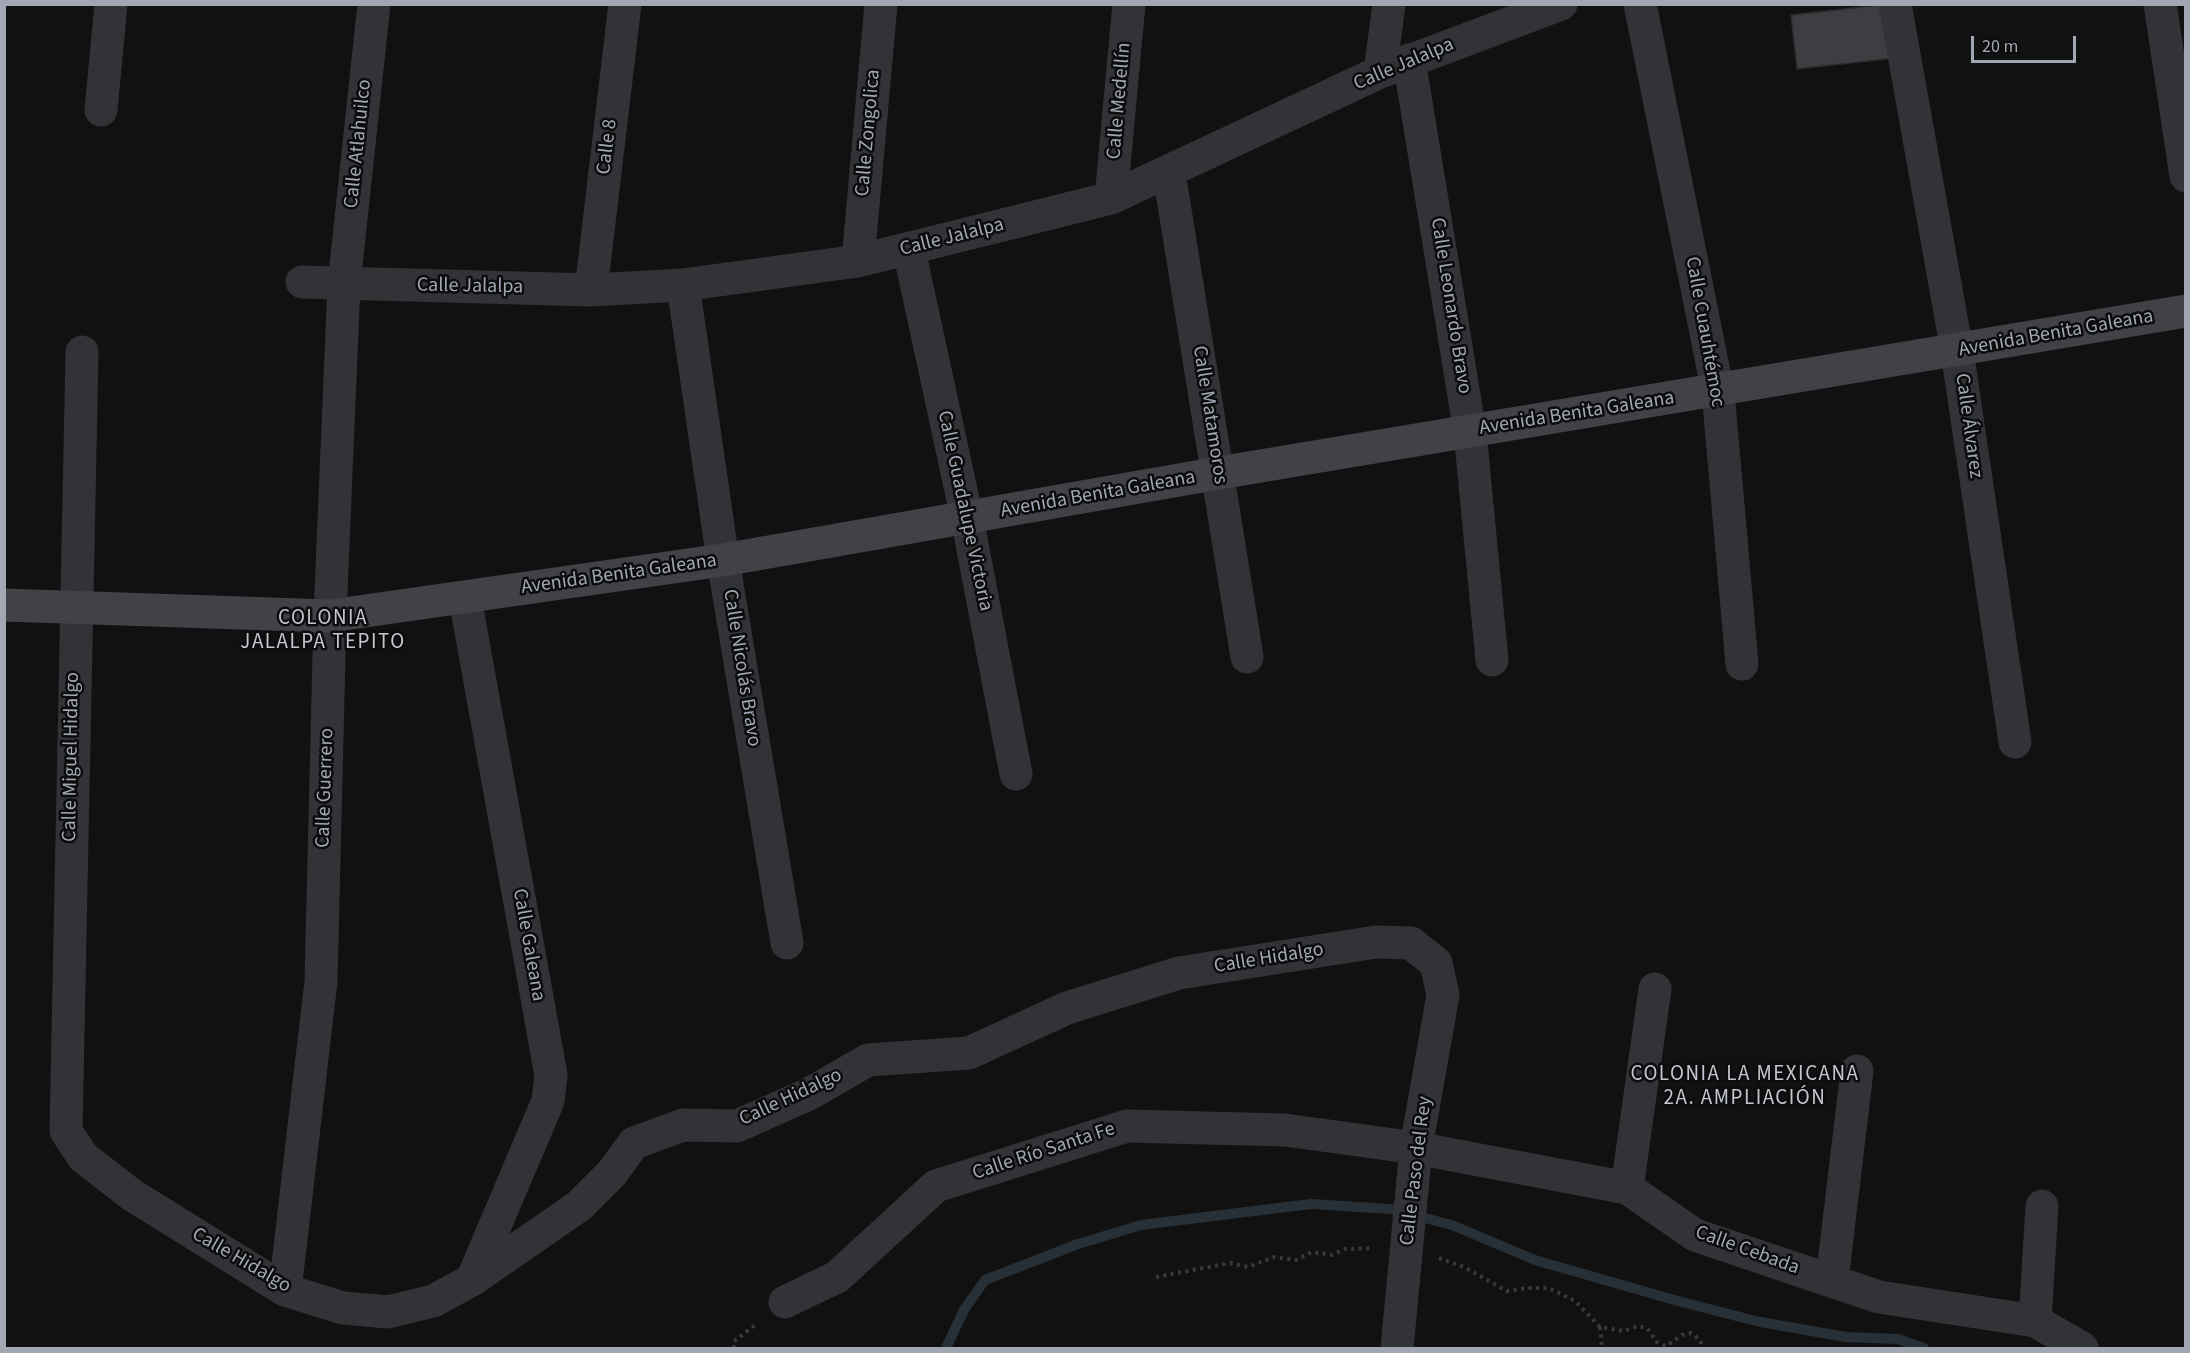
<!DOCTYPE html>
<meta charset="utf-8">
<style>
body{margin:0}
#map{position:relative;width:2190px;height:1353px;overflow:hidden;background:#111112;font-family:"Source Sans 3",sans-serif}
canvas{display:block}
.frame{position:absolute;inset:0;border:6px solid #a1a8b4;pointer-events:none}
.scale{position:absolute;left:1971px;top:36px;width:105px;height:27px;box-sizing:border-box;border:3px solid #a1a8b4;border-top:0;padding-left:8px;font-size:18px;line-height:21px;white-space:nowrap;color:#a1a8b4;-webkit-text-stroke:4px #0c0c0d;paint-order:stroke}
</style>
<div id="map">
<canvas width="2190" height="1353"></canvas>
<div class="frame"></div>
<div class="scale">20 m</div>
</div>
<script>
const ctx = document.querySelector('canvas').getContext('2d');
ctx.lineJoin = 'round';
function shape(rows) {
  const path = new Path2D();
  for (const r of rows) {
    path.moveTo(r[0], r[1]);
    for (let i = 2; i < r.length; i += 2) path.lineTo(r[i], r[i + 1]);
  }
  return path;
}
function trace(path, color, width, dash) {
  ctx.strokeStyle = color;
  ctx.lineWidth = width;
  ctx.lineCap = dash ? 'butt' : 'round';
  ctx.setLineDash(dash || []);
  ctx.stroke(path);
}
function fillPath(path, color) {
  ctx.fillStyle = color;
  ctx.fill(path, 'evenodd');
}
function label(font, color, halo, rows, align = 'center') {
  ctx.font = font + ' "Source Sans 3",sans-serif';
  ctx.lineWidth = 5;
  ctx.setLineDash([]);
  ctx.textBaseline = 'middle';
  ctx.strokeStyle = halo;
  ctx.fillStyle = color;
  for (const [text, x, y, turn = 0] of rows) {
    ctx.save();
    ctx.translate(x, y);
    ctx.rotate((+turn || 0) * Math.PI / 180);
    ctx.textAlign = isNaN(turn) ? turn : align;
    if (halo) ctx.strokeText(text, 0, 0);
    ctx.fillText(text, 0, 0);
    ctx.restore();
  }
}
const stream = shape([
 [946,1348,964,1310,985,1280,1078,1244,1141,1225,1311,1204,1390,1209,1452,1225,1535,1260,1678,1301,1760,1322,1846,1337,1898,1339,1924,1348]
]);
const building = shape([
 [1888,4,1895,58,1797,69,1791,15,1888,4]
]);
const path = shape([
 [1439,1258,1464,1267,1507,1291,1528,1288,1549,1288,1575,1301,1600,1327,1624,1331,1638,1326,1647,1328,1657,1342,1666,1346,1682,1335,1691,1333,1700,1340,1703,1348],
 [1156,1277,1230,1263,1248,1267,1274,1257,1296,1260,1312,1252,1332,1255,1345,1249,1373,1248],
 [1600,1327,1602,1348],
 [734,1348,733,1342,758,1323]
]);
const street = shape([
 [1640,4,1718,392,1742,664],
 [1895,4,1957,351,2015,742],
 [2160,4,2186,176],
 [1409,60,1470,432,1492,660],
 [1380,72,1389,4],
 [101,110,111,4],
 [1169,173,1247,657],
 [1111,198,1129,4],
 [909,250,967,518,1016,774],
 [858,261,881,4],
 [302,282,591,290,683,285,858,261,1111,198,1380,72,1561,4],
 [683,285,723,560,787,943],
 [591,290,625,4],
 [82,352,66,1131,83,1157,132,1195,285,1290,343,1308,388,1312,433,1301,472,1280,579,1206,612,1173,634,1143,683,1125,737,1126,809,1094,868,1060,969,1053,1067,1008,1179,973,1376,942,1411,943,1436,963,1443,995,1416,1148,1397,1348],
 [465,598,551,1075,548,1101,472,1280],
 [1627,1188,1655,989],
 [1832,1280,1857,1071],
 [285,1290,321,981,330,616,344,284,374,4],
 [785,1302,837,1277,936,1186,1127,1126,1285,1130,1416,1148,1627,1188,1695,1235,1879,1297,2035,1321,2082,1348],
 [2035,1321,2042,1206]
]);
const secondary = shape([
 [4,605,330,616,723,560,1219,473,2186,311]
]);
const streetNames = [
 ["Calle Jalalpa",1404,65,-23],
 ["Calle Medellín",1120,101,-85],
 ["Calle Zongolica",869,133,-85],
 ["Calle Atlahuilco",359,144,-84],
 ["Calle 8",608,147,-83],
 ["Calle Jalalpa",952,238,-14],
 ["Calle Jalalpa",470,287,1],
 ["Calle Leonardo Bravo",1450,306,81],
 ["Calle Cuauhtémoc",1704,332,80],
 ["Avenida Benita Galeana",2056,334,-10],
 ["Avenida Benita Galeana",1577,414,-9],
 ["Calle Matamoros",1209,415,81],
 ["Calle Álvarez",1968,426,82],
 ["Avenida Benita Galeana",1098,495,-10],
 ["Calle Guadalupe Victoria",964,511,78],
 ["Avenida Benita Galeana",619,575,-8],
 ["Calle Nicolás Bravo",741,668,81],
 ["Calle Miguel Hidalgo",72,757,-89],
 ["Calle Guerrero",326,788,-88],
 ["Calle Galeana",528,945,80],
 ["Calle Hidalgo",1269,959,-9],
 ["Calle Hidalgo",791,1098,-25],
 ["Calle Río Santa Fe",1044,1152,-18],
 ["Calle Paso del Rey",1417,1171,-83],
 ["Calle Cebada",1747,1251,20],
 ["Calle Hidalgo",241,1261,30]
];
const neighbourhoodNames = [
 ["COLONIA",323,619],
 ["JALALPA TEPITO",323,643],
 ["COLONIA LA MEXICANA",1745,1075],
 ["2A. AMPLIACIÓN",1745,1099]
];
trace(stream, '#273036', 10);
fillPath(building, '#3d3e42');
trace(building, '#2b2b2e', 1.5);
trace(path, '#383a3e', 4, [3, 4.5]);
trace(street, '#323337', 33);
trace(secondary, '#404247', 33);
label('20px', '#a1a8b4', '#0c0c0d', streetNames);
ctx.letterSpacing = '1.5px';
label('21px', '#c2c7cf', '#0c0c0d', neighbourhoodNames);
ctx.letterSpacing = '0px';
</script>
